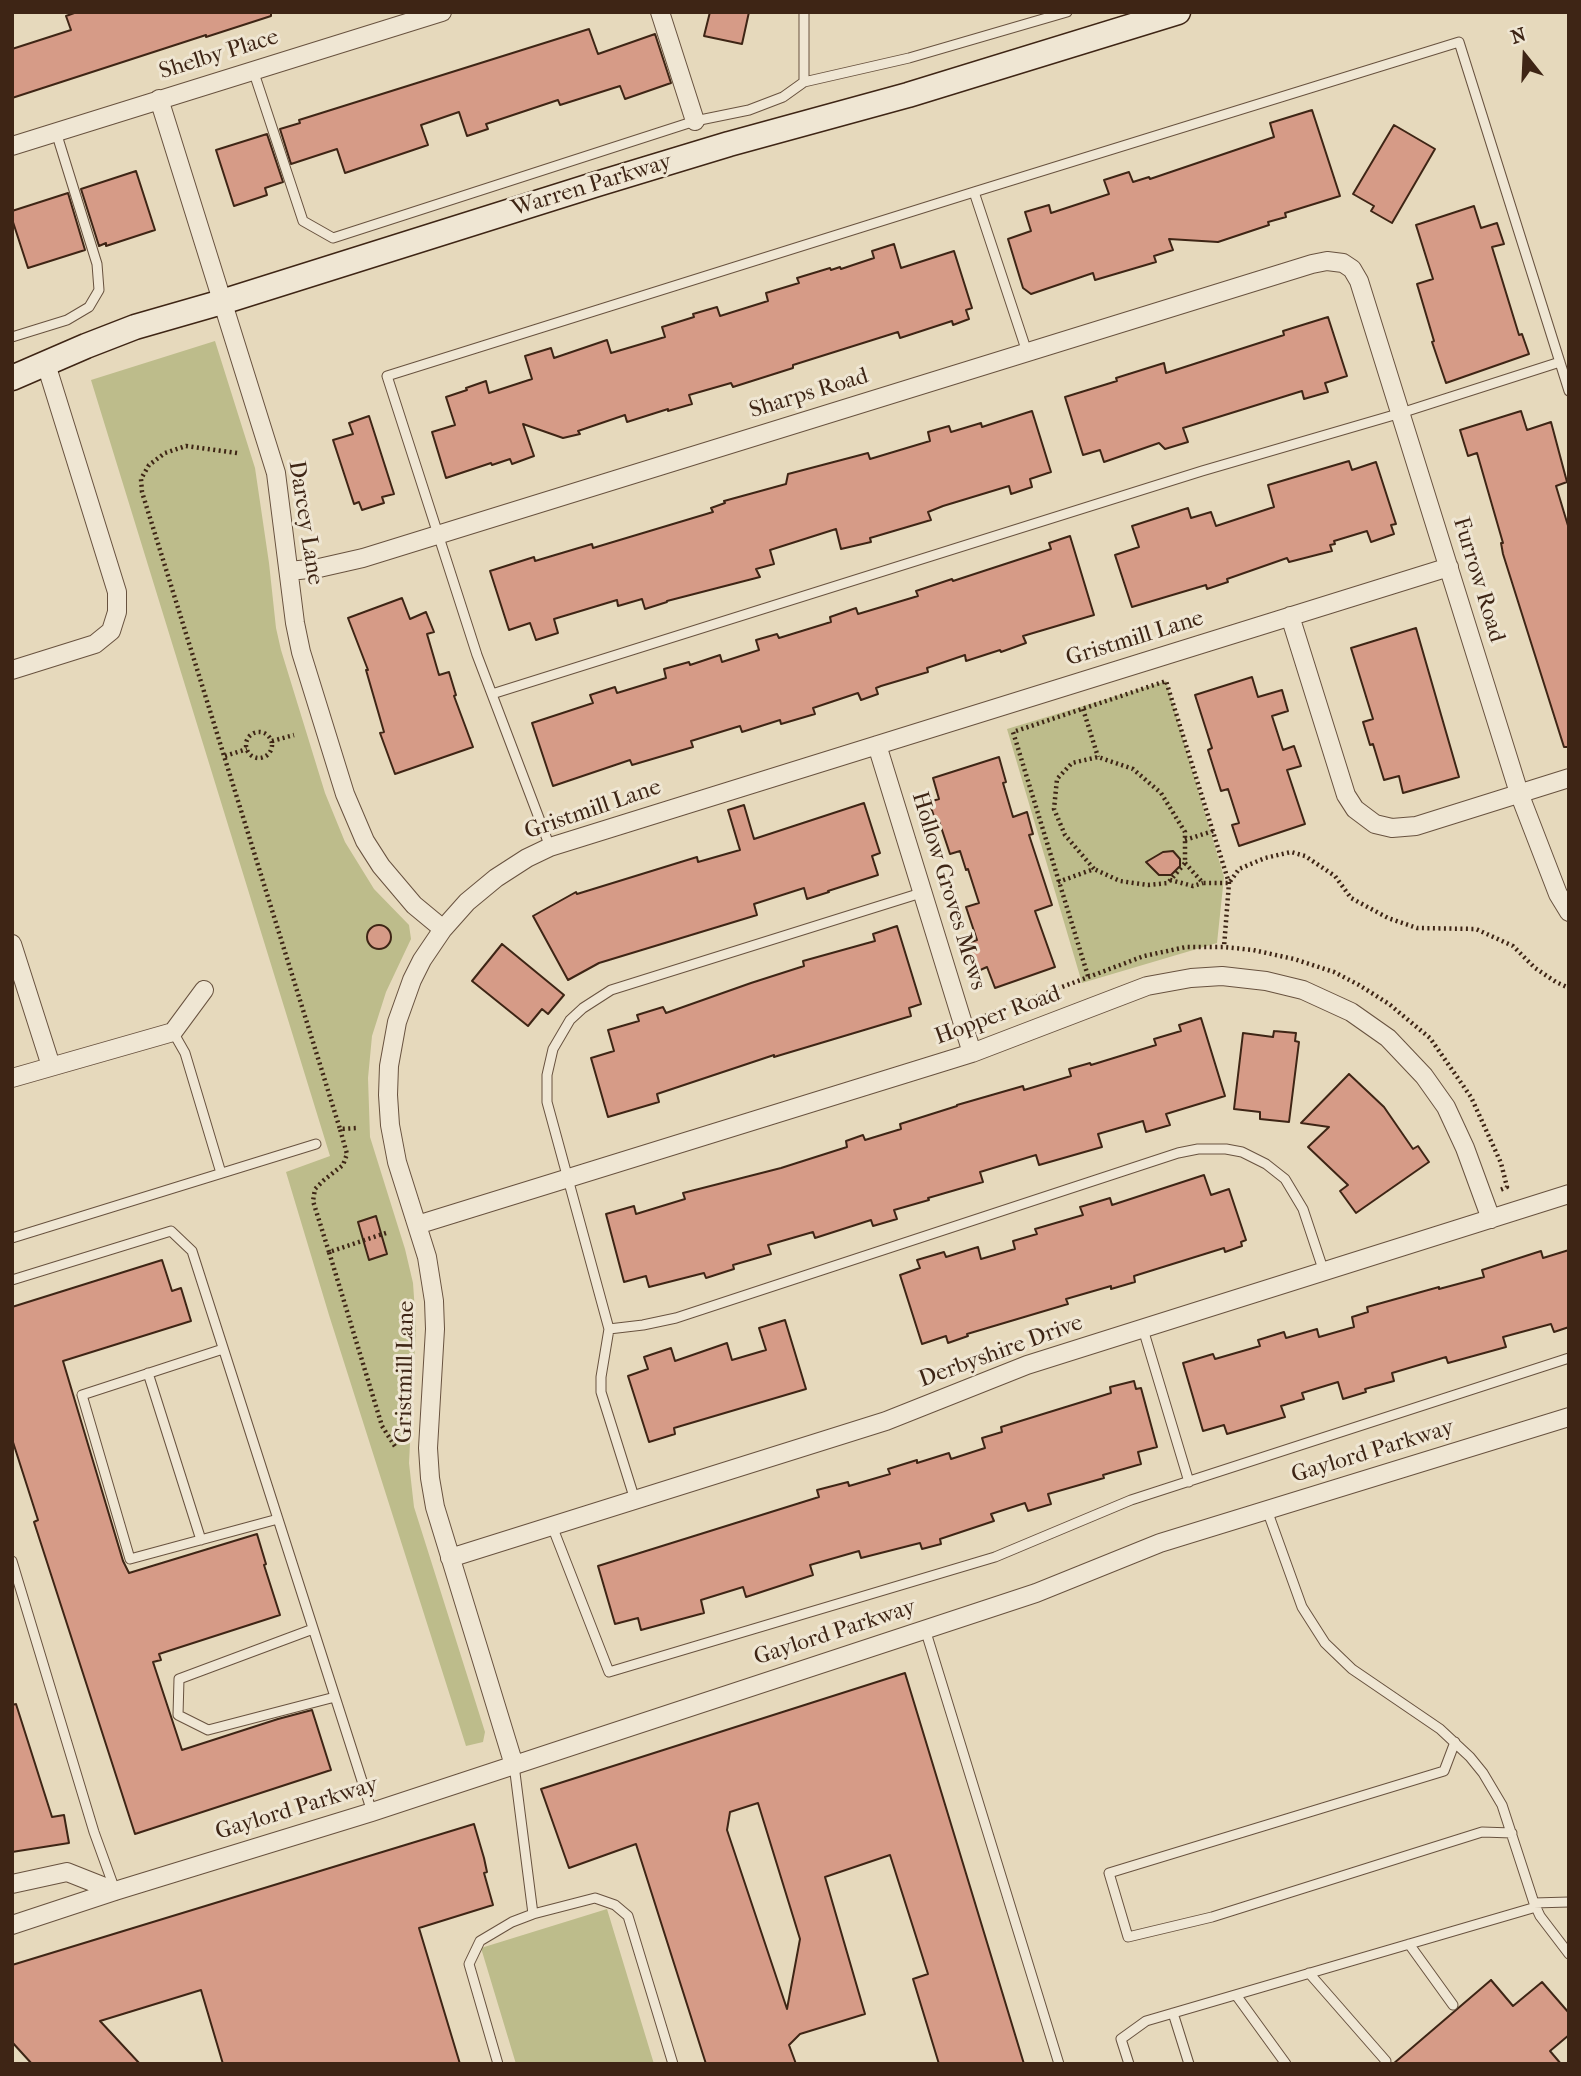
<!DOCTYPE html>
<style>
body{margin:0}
#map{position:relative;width:1581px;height:2076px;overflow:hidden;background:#e6d9bc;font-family:"IM FELL French Canon",serif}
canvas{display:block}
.frame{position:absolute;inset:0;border:14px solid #3e2515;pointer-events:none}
.north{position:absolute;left:1490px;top:21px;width:70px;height:70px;-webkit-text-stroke:5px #efe6d3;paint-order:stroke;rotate:342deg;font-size:19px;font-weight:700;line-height:28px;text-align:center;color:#3e2515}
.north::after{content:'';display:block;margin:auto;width:24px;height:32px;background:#3e2515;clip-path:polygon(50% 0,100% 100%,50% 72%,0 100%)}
</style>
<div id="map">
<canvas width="1581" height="2076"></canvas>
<div class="frame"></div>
<div class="north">N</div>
</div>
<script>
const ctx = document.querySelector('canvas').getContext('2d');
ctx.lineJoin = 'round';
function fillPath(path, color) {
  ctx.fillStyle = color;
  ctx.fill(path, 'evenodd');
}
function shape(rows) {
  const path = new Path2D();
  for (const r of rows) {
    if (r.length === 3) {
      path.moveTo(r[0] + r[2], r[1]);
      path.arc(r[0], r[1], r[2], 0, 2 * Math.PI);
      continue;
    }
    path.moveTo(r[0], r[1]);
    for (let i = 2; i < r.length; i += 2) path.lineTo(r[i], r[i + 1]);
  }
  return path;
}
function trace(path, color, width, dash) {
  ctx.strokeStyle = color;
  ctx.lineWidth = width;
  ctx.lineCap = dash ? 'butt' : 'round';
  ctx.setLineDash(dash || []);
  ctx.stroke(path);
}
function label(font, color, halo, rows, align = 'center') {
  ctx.font = font + ' "IM FELL French Canon",serif';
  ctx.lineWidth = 6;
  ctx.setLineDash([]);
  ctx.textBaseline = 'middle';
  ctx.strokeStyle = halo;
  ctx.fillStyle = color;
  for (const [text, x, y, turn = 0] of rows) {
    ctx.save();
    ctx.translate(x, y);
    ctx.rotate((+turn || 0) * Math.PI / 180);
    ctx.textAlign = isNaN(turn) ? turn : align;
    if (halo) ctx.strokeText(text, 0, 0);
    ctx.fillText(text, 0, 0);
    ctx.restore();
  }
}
const green = shape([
 [215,341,255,468,269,563,276,628,281,650,325,793,345,842,374,889,409,925,411,939,386,992,372,1036,368,1078,370,1137,405,1249,413,1283,416,1326,409,1463,414,1507,485,1732,483,1742,466,1746,329,1315,286,1172,330,1156,91,380],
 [1166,681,1224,877,1217,943,1082,983,1007,729],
 [607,1909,654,2064,516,2064,481,1948]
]);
const building = shape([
 [77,12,271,12,271,16,206,37,206,35,12,98,12,49,71,30,66,16,77,12],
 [710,12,749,12,742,44,704,36,710,12],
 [589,29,598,54,655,34,671,83,625,99,620,86,560,105,558,100,486,124,488,129,467,136,459,112,421,125,428,145,345,173,337,149,291,164,280,129,300,123,299,120,589,29],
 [1312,110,1340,196,1285,213,1286,217,1268,222,1269,225,1218,242,1169,239,1173,250,1154,256,1156,262,1095,280,1093,273,1031,294,1023,288,1008,239,1031,231,1025,212,1049,205,1051,213,1109,194,1104,180,1129,172,1133,182,1149,177,1150,179,1274,137,1270,123,1312,110],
 [1394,125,1435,149,1392,223,1371,211,1374,206,1353,194,1394,125],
 [267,134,283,182,265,188,267,195,234,206,216,150,267,134],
 [136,171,155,230,106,246,106,243,99,246,81,189,136,171],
 [68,193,85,250,28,268,12,219,12,211,68,193],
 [1474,206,1481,228,1497,223,1504,244,1492,247,1519,335,1522,334,1529,354,1446,383,1432,342,1434,341,1417,284,1433,279,1416,225,1474,206],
 [894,244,901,268,954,251,972,308,966,310,969,319,953,325,952,321,900,338,898,332,793,365,793,368,733,387,731,383,689,395,692,404,668,411,668,409,627,422,625,415,578,431,580,434,563,438,523,424,534,456,512,464,510,459,492,465,491,463,446,478,432,432,455,425,446,397,467,390,466,388,486,381,489,393,532,379,525,356,551,348,554,358,607,340,611,353,665,337,662,327,694,317,693,314,717,307,720,316,768,301,766,293,799,283,797,278,830,268,831,270,840,267,841,269,874,258,872,251,894,244],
 [1328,317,1347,376,1325,383,1328,392,1304,399,1302,391,1183,428,1188,442,1165,449,1159,443,1104,462,1100,450,1083,455,1065,397,1117,381,1116,378,1164,363,1166,373,1284,335,1283,331,1328,317],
 [1032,411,1051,472,1030,479,1032,487,1011,494,1009,486,943,506,928,512,931,520,870,538,871,542,841,549,836,529,770,550,774,564,756,569,760,577,667,601,667,602,645,609,642,599,618,606,617,600,554,619,558,633,536,640,530,623,509,630,490,571,534,557,535,561,592,544,593,548,713,512,711,508,725,503,724,501,786,484,788,474,868,453,870,459,930,441,928,432,949,426,951,432,981,423,982,427,1032,411],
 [1521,411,1527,430,1551,422,1567,482,1556,486,1569,529,1569,747,1564,747,1503,554,1501,543,1503,543,1477,453,1468,456,1460,430,1521,411],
 [369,416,394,494,382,497,384,503,362,510,359,502,354,504,333,440,353,434,349,423,369,416],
 [1349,461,1352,470,1376,462,1396,524,1391,525,1394,534,1371,542,1367,531,1334,541,1335,544,1330,545,1332,551,1289,562,1287,558,1227,579,1228,582,1207,589,1206,585,1132,607,1115,555,1139,547,1132,526,1188,508,1191,518,1211,512,1216,526,1274,507,1268,485,1349,461],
 [1070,536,1094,615,1023,636,1026,643,1001,652,1000,650,966,661,965,655,927,668,928,672,881,686,876,688,878,694,861,700,858,693,813,708,815,714,781,724,780,720,742,732,740,726,691,741,693,747,632,765,630,760,553,786,532,723,593,703,590,695,615,687,617,693,666,678,664,669,689,662,690,665,720,655,722,662,759,650,756,640,777,634,779,638,831,622,830,617,856,608,858,614,918,596,916,591,952,579,953,581,1051,549,1049,543,1070,536],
 [402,598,410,619,426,612,434,632,427,634,439,675,449,672,456,695,454,696,473,747,395,774,380,733,384,732,366,670,368,670,348,618,402,598],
 [1416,628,1459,777,1403,793,1399,776,1384,780,1373,744,1370,745,1363,722,1373,719,1351,648,1416,628],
 [1252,677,1258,697,1282,690,1288,711,1272,716,1283,750,1294,746,1301,766,1287,770,1305,824,1239,846,1232,825,1239,823,1228,789,1221,791,1208,750,1212,748,1195,695,1252,677],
 [999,757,1006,782,1003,783,1013,817,1027,812,1033,834,1029,835,1052,905,1035,911,1055,967,995,988,987,967,978,971,968,943,977,940,966,907,979,903,968,869,966,870,960,851,950,854,939,821,936,822,929,802,939,799,933,778,999,757],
 [864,803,880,853,872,856,878,875,828,891,829,892,807,899,804,888,754,904,757,915,599,963,568,980,533,916,576,892,577,894,697,857,698,862,740,850,728,810,744,805,754,839,864,803],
 [1173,851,1180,859,1180,866,1171,875,1159,875,1146,862,1163,852,1173,851],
 [379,937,12],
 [897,926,921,1004,909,1008,911,1016,774,1057,774,1055,657,1094,659,1102,608,1117,591,1058,614,1051,608,1030,639,1021,637,1015,663,1007,666,1013,751,983,804,966,803,961,875,941,873,934,897,926],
 [502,944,564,995,548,1014,542,1009,528,1026,472,981,502,944],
 [1201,1018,1225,1096,1166,1114,1170,1125,1146,1132,1143,1121,1098,1134,1102,1147,1039,1165,1036,1155,980,1172,983,1182,928,1198,929,1200,894,1210,897,1219,873,1226,871,1220,815,1238,813,1232,768,1245,771,1254,733,1265,734,1269,706,1278,704,1273,649,1287,646,1276,624,1282,606,1214,634,1206,636,1214,685,1199,683,1193,781,1168,847,1147,846,1141,863,1135,865,1140,901,1129,900,1124,957,1106,957,1105,1023,1086,1024,1090,1071,1076,1069,1069,1090,1063,1091,1065,1156,1045,1154,1039,1181,1031,1179,1025,1201,1018],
 [1274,1031,1296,1033,1295,1041,1299,1042,1289,1122,1260,1119,1260,1112,1234,1109,1243,1033,1273,1037,1274,1031],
 [1349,1074,1384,1107,1413,1149,1418,1146,1429,1162,1356,1213,1340,1191,1348,1185,1308,1147,1329,1127,1301,1123,1349,1074],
 [1204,1175,1211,1195,1229,1189,1246,1240,1241,1242,1242,1246,1225,1252,1224,1248,1134,1276,1135,1282,1111,1289,1111,1286,1066,1299,1068,1304,967,1334,968,1336,948,1343,946,1336,922,1344,900,1275,920,1268,917,1260,944,1252,946,1257,978,1247,981,1259,1015,1249,1013,1241,1037,1234,1035,1229,1083,1215,1080,1207,1110,1198,1112,1205,1204,1175],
 [376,1216,387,1254,369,1260,358,1222,376,1216],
 [1569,1250,1569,1327,1554,1332,1551,1324,1503,1337,1506,1347,1448,1363,1446,1357,1392,1373,1394,1381,1365,1389,1366,1392,1343,1399,1338,1382,1302,1393,1304,1399,1281,1406,1285,1417,1227,1434,1224,1425,1203,1431,1183,1363,1213,1354,1215,1359,1260,1346,1258,1340,1284,1332,1286,1338,1317,1329,1319,1337,1354,1327,1352,1317,1368,1312,1367,1307,1439,1287,1439,1289,1484,1277,1482,1270,1541,1251,1543,1258,1569,1250],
 [162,1260,172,1291,181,1288,191,1321,63,1361,123,1561,129,1573,257,1534,266,1564,264,1565,280,1615,159,1654,161,1660,153,1662,182,1750,278,1719,312,1710,331,1770,135,1834,34,1522,38,1520,12,1439,12,1307,162,1260],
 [785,1320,806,1389,674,1428,675,1434,649,1442,628,1376,648,1369,644,1357,671,1348,675,1361,727,1343,732,1360,766,1350,759,1328,785,1320],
 [1134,1381,1136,1389,1141,1388,1157,1447,1138,1452,1141,1464,1103,1475,1104,1478,1048,1494,1051,1504,1028,1511,1025,1503,991,1514,994,1521,940,1539,941,1544,922,1549,920,1543,861,1558,859,1551,810,1565,813,1575,746,1597,743,1587,701,1600,704,1613,641,1630,638,1618,615,1624,598,1566,819,1497,817,1490,848,1482,849,1486,890,1474,888,1469,917,1460,917,1463,949,1453,951,1459,985,1448,982,1438,1002,1432,1001,1427,1111,1393,1110,1387,1134,1381],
 [905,1673,1024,2064,939,2064,913,1979,928,1974,890,1855,825,1877,865,2014,800,2034,789,2045,796,2064,706,2064,636,1844,569,1868,541,1789,905,1673],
 [758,1803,800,1939,787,2009,727,1830,730,1812,758,1803],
 [16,1704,52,1817,64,1815,69,1843,12,1852,12,1705,16,1704],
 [474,1824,484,1858,487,1872,484,1873,493,1905,419,1928,460,2064,223,2064,201,1990,100,2021,140,2064,32,2064,12,2042,12,1965,474,1824],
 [1491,1980,1513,2006,1542,1982,1569,2013,1569,2035,1550,2051,1561,2064,1393,2064,1491,1980]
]);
const path = shape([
 [237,453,186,446,165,453,149,465,141,479,142,492,340,1129],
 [1083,709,1098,757],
 [259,745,13],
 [272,741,294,735],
 [225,756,247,749],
 [1185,840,1213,831],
 [1185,863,1203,883,1229,883,1239,869,1265,858,1291,852,1305,856,1335,876,1351,898,1388,918,1417,928,1476,929,1513,946,1535,968,1556,982,1569,988],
 [1170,880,1193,886,1203,883],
 [1058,882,1094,869,1065,835,1054,809,1057,779,1072,763,1098,757,1133,769,1161,793,1185,832,1185,863,1168,883,1148,885,1120,881,1094,869],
 [1088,976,1013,732,1166,681,1229,883,1224,947],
 [980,1018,1144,956,1186,947,1224,947,1253,950,1294,959,1334,972,1359,985,1389,1004,1430,1038,1471,1097,1501,1163,1507,1187,1500,1190],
 [386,1233,329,1252,382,1426,396,1448],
 [329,1252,313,1201,315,1189,324,1180,343,1165,347,1154,340,1129,357,1128]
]);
const lane = shape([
 [253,70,303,221,333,238,695,121,749,110,783,97,804,82,804,12],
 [804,82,909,58,1067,12],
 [974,192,1027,352],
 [12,337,67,320,89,307,99,290,97,264,56,132],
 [492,694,1202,471,1401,413,1560,362],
 [550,847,477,655,387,376,974,192,1459,42,1569,391],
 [173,1032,185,1053,221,1173],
 [12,1238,316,1144],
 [12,1280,171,1231,192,1251,372,1812],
 [609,1329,643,1325,676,1318,1178,1153,1198,1149,1226,1149,1242,1152,1266,1164,1285,1179,1303,1209,1324,1272],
 [1143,1329,1189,1482],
 [223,1349,82,1395,130,1559,278,1519],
 [148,1373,201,1540],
 [635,1500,601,1392,601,1377,609,1329,547,1102,547,1075,553,1049,570,1020,583,1008,611,990,921,893],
 [1267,1510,1302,1607,1325,1643,1352,1669,1440,1729,1470,1757,1483,1773,1502,1805,1534,1903,1540,1916,1569,1954],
 [552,1526,609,1672,995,1557,1131,1500,1569,1358],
 [12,1561,94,1832,115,1890],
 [313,1629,179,1679,178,1715,208,1730,335,1697],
 [925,1629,1059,2064],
 [1455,1742,1444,1771,1109,1873,1128,1937,1212,1917,1482,1832,1512,1833],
 [514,1765,533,1914],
 [1534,1903,1569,1902],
 [1409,1944,1453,2005],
 [1309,1973,1386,2061],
 [1236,1995,1286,2064],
 [1173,2013,1189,2064],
 [498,2064,469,1964,480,1941,512,1922,533,1914,595,1898,615,1905,628,1916,673,2064],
 [1129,2064,1121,2039,1146,2021,1536,1907]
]);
const street = shape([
 [660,12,695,121],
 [159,99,276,473,295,623,301,652,345,794,365,841,381,866,414,905,443,929],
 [12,146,442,12],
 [289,571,319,568,363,558,1312,264,1327,261,1343,263,1352,269,1359,281,1519,793,1558,894,1569,912],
 [1290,616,1346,795,1355,809,1375,824,1392,828,1416,826,1569,778],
 [12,670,95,644,111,631,117,612,117,592,46,364],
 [877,745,972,1053],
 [12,944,51,1066],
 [12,1078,173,1032,204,990],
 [417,1225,972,1053,1147,986,1191,978,1222,976,1266,981,1303,990,1351,1012,1388,1038,1424,1076,1446,1107,1465,1148,1491,1219],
 [450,1558,886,1421,1027,1365,1569,1194],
 [514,1765,435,1507,430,1478,428,1448,435,1329,434,1301,427,1257,397,1162,390,1125,388,1095,389,1066,397,1022,412,980,422,960,443,929,467,902,496,878,527,858,550,847,1449,567],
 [12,1884,67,1872,115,1891],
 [12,1925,115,1891,372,1812,1036,1593,1160,1543,1569,1417]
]);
const secondary = shape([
 [12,378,86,346,135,327,222,302,597,184,729,144,908,95,1178,12]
]);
const streetNames = [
 ["Shelby Place",219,55,-17],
 ["Warren Parkway",592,186,-17],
 ["Sharps Road",809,394,-17],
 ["Darcey Lane",305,523,81],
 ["Furrow Road",1478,580,73],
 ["Gristmill Lane",1135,639,-17],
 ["Gristmill Lane",593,810,-19],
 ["Hollow Groves Mews",948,891,73],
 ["Hopper Road",998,1016,-20],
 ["Derbyshire Drive",1001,1352,-20],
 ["Gristmill Lane",406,1372,-89],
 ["Gaylord Parkway",1373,1452,-17],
 ["Gaylord Parkway",835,1633,-18],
 ["Gaylord Parkway",297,1809,-17]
];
fillPath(green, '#bdbc8b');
fillPath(building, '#d69b87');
trace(building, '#3e2515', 2);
trace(lane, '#68523f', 11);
trace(street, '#68523f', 20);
trace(secondary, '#3e2515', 27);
trace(path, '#3e2515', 4.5, [2, 3.5]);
trace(lane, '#efe6d3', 9);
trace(street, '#efe6d3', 18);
trace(secondary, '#efe6d3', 24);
label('23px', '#3e2515', '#efe6d3', streetNames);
</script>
